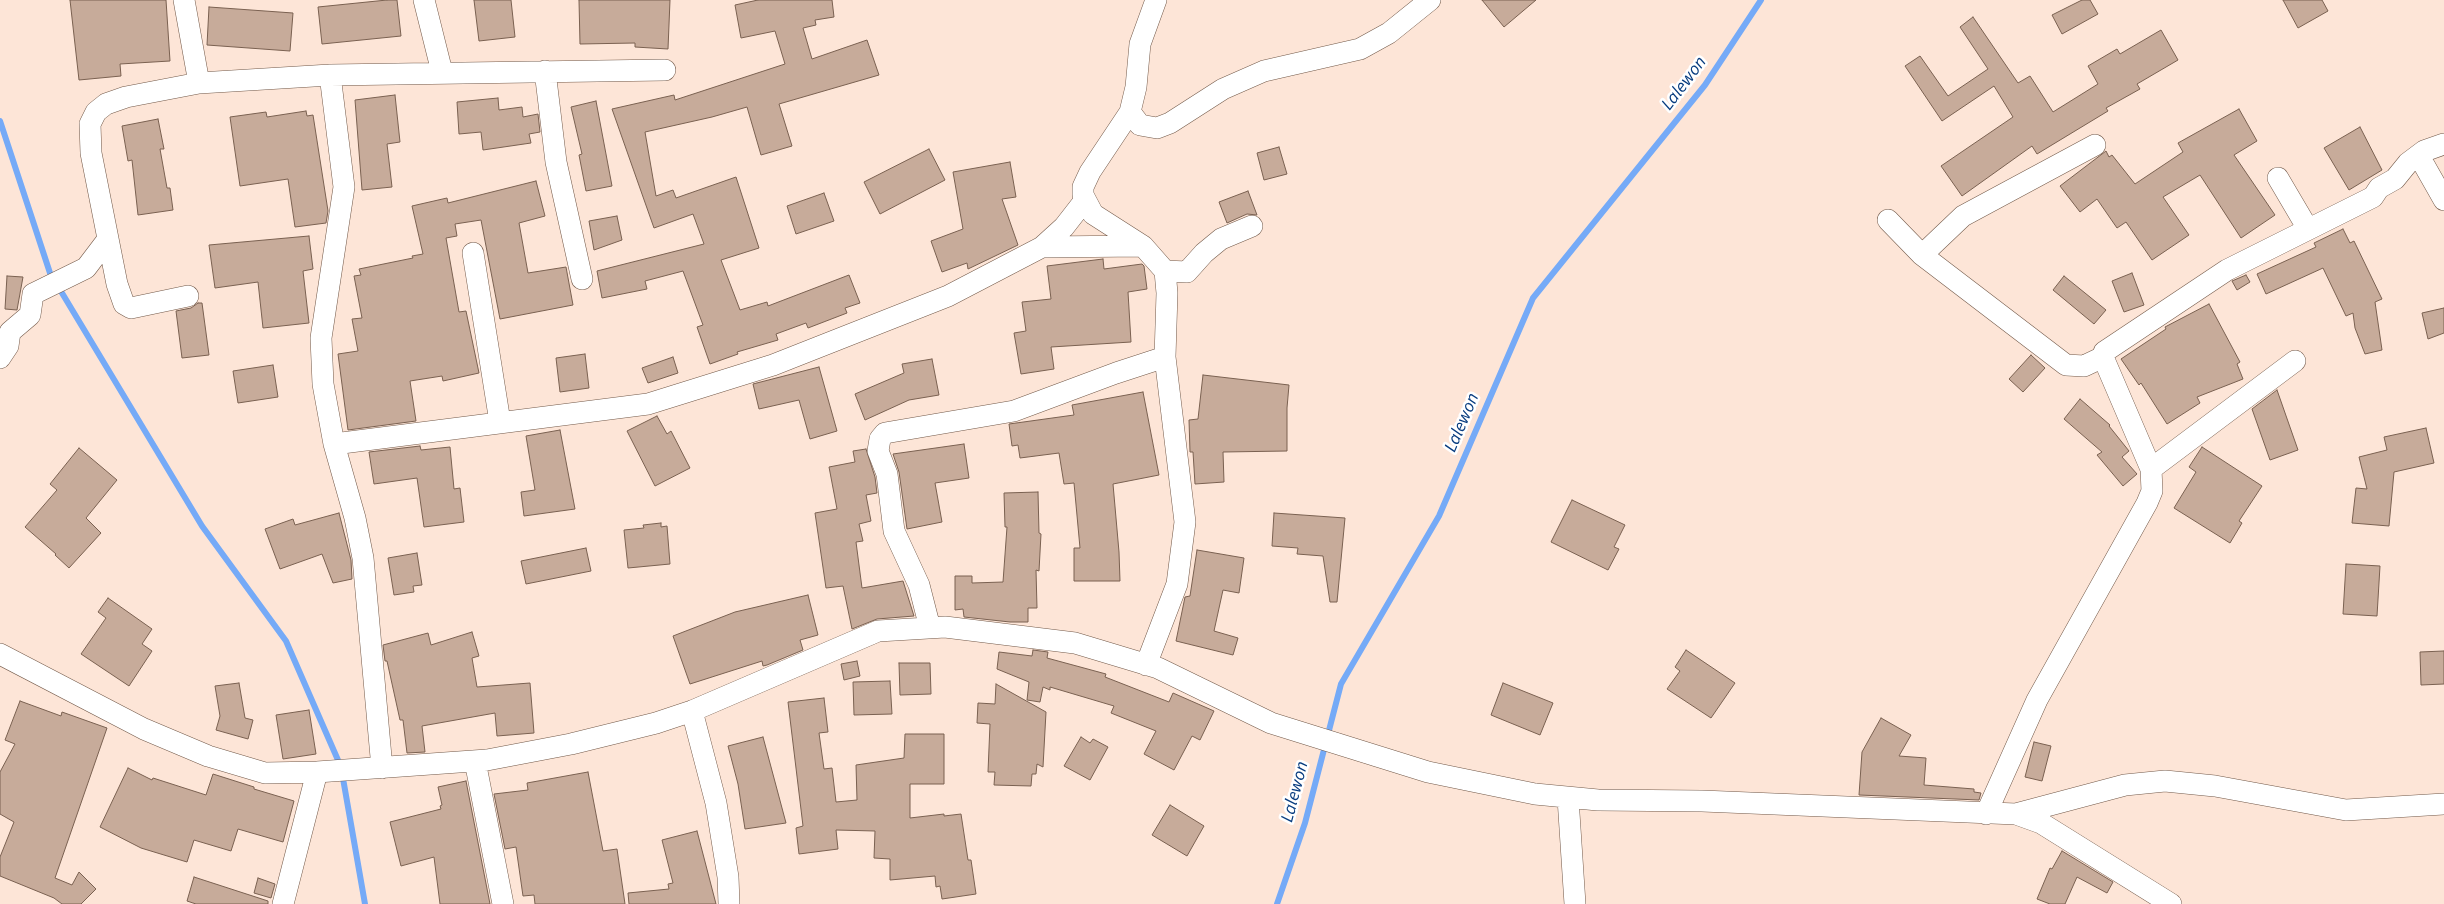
<!DOCTYPE html>
<style>
body{margin:0}
canvas{display:block;background:#fde5d7}
</style>
<canvas width="2444" height="904"></canvas>
<script>
const ctx = document.querySelector('canvas').getContext('2d');
ctx.lineJoin = 'round';
function shape(rows) {
  const path = new Path2D();
  for (const r of rows) {
    path.moveTo(r[0], r[1]);
    for (let i = 2; i < r.length; i += 2) path.lineTo(r[i], r[i + 1]);
  }
  return path;
}
function trace(path, color, width, dash) {
  ctx.strokeStyle = color;
  ctx.lineWidth = width;
  ctx.lineCap = dash ? 'butt' : 'round';
  ctx.setLineDash(dash || []);
  ctx.stroke(path);
}
function fillPath(path, color) {
  ctx.fillStyle = color;
  ctx.fill(path, 'evenodd');
}
function label(font, color, halo, rows, align = 'center') {
  ctx.font = font + ' "Source Sans 3",sans-serif';
  ctx.lineWidth = 5;
  ctx.setLineDash([]);
  ctx.textBaseline = 'middle';
  ctx.strokeStyle = halo;
  ctx.fillStyle = color;
  for (const [text, x, y, turn = 0] of rows) {
    ctx.save();
    ctx.translate(x, y);
    ctx.rotate((+turn || 0) * Math.PI / 180);
    ctx.textAlign = isNaN(turn) ? turn : align;
    if (halo) ctx.strokeText(text, 0, 0);
    ctx.fillText(text, 0, 0);
    ctx.restore();
  }
}
const stream = shape([
 [0,121,50,273,202,526,286,641,341,767,365,904],
 [1277,904,1305,823,1341,684,1439,516,1533,298,1705,85,1761,0]
]);
const building = shape([
 [70,0,166,0,170,61,120,64,121,76,79,80,70,0],
 [387,0,397,0,401,36,322,44,318,7,387,0],
 [474,0,511,0,515,37,479,41,474,0],
 [579,0,670,0,668,49,635,47,635,43,580,44,579,0],
 [758,0,832,0,834,17,815,20,816,25,803,28,812,59,867,40,879,75,779,104,792,146,761,155,747,107,712,117,645,132,656,196,673,190,676,198,736,177,759,248,721,260,740,310,767,302,768,306,849,275,860,303,845,308,847,313,808,328,806,323,776,334,778,340,737,352,738,354,710,364,697,327,703,325,683,271,645,281,647,289,602,298,597,271,704,244,693,214,654,228,612,109,674,95,675,100,785,64,775,31,741,38,735,5,758,0],
 [1482,0,1536,0,1504,27,1482,0],
 [2082,0,2090,0,2098,14,2062,34,2052,15,2082,0],
 [2283,0,2322,0,2328,11,2298,28,2283,0],
 [209,7,293,13,290,51,207,45,209,7],
 [1973,17,2018,83,2030,76,2053,112,2098,84,2088,66,2117,49,2120,54,2161,30,2178,60,2137,84,2140,89,2106,108,2108,111,2037,154,2032,146,1962,196,1941,166,2013,117,1994,86,1942,121,1905,66,1920,56,1948,96,1988,69,1960,27,1973,17],
 [395,95,400,142,387,144,392,187,362,190,355,100,395,95],
 [498,98,499,110,522,107,523,117,538,114,540,132,529,134,531,143,483,150,481,132,459,134,457,102,498,98],
 [596,101,612,186,586,191,579,155,582,154,571,107,596,101],
 [2239,109,2257,141,2234,155,2275,215,2241,238,2200,175,2163,197,2189,235,2152,260,2126,222,2117,228,2097,199,2080,212,2060,186,2106,151,2109,157,2112,155,2135,184,2183,152,2178,143,2239,109],
 [306,111,307,116,313,115,328,211,326,223,295,227,288,179,240,186,230,117,266,112,267,117,306,111],
 [158,119,164,149,160,149,167,188,170,188,173,210,138,215,132,160,128,161,122,126,158,119],
 [2360,127,2382,170,2349,190,2324,148,2360,127],
 [1279,147,1287,174,1264,180,1257,153,1279,147],
 [929,149,945,180,880,214,864,182,929,149],
 [1010,162,1016,197,1002,199,1018,245,968,269,967,263,942,272,931,241,963,229,953,172,1010,162],
 [536,181,545,216,519,223,528,273,566,267,573,305,500,319,481,220,455,224,457,236,446,238,459,312,466,311,479,373,443,381,442,376,410,381,416,421,348,430,338,354,358,351,352,319,362,318,354,276,361,275,359,269,413,258,412,256,423,254,412,206,447,198,448,203,536,181],
 [1248,191,1257,215,1247,214,1227,223,1219,202,1248,191],
 [824,193,834,221,796,234,787,206,824,193],
 [617,216,622,240,594,250,589,221,617,216],
 [2343,229,2350,243,2354,241,2382,299,2375,302,2382,350,2365,354,2355,328,2353,313,2346,316,2323,268,2266,294,2257,274,2316,247,2314,243,2343,229],
 [309,236,313,269,303,271,309,323,263,328,258,282,215,288,209,245,309,236],
 [1103,259,1104,269,1142,264,1144,266,1147,289,1128,292,1131,342,1051,347,1054,369,1021,374,1014,333,1026,331,1022,302,1051,299,1047,266,1103,259],
 [2132,273,2144,305,2124,312,2112,281,2132,273],
 [2246,275,2250,282,2237,290,2232,281,2246,275],
 [7,276,23,277,17,310,5,309,7,276],
 [2064,276,2106,310,2094,324,2053,290,2064,276],
 [198,303,202,303,209,355,182,358,176,311,191,308,198,303],
 [2209,304,2240,362,2237,364,2243,379,2197,397,2200,403,2167,424,2141,383,2139,385,2121,359,2166,329,2165,327,2209,304],
 [2444,308,2444,333,2428,339,2422,313,2444,308],
 [585,354,589,388,560,392,556,358,585,354],
 [2031,355,2045,368,2023,392,2009,379,2031,355],
 [673,357,678,373,648,383,642,368,673,357],
 [932,359,939,395,909,400,865,420,855,394,904,373,902,364,932,359],
 [273,365,278,397,238,403,233,371,273,365],
 [819,367,837,431,810,439,799,400,759,409,753,384,819,367],
 [1203,375,1289,385,1287,408,1287,451,1223,452,1224,482,1195,484,1193,452,1190,452,1189,420,1198,419,1203,375],
 [2277,390,2298,450,2270,460,2252,409,2277,390],
 [1143,392,1159,475,1113,484,1119,552,1120,581,1074,581,1074,548,1080,548,1074,483,1064,484,1059,453,1020,458,1018,445,1012,446,1009,424,1074,415,1072,405,1143,392],
 [2080,399,2110,425,2109,426,2129,451,2122,457,2137,474,2123,486,2097,455,2102,452,2064,419,2080,399],
 [657,416,667,434,671,431,690,468,655,486,627,431,657,416],
 [2426,428,2434,463,2394,472,2389,526,2352,523,2356,488,2367,489,2359,457,2387,450,2384,437,2426,428],
 [560,430,575,509,524,516,521,492,535,490,526,436,560,430],
 [964,444,969,478,935,483,942,522,907,529,899,472,893,454,964,444],
 [420,446,421,450,450,447,454,489,460,488,464,522,424,527,417,478,374,484,369,452,420,446],
 [2202,447,2262,486,2239,521,2242,523,2230,543,2174,508,2196,472,2189,467,2202,447],
 [79,448,117,480,86,518,101,533,69,568,55,555,56,554,25,527,57,490,50,484,79,448],
 [866,449,875,477,877,493,866,495,871,521,859,524,863,541,856,542,862,588,903,581,914,616,877,619,852,629,843,586,826,588,815,513,837,509,829,467,855,462,853,451,866,449],
 [1038,492,1039,533,1041,534,1039,571,1036,570,1037,608,1028,608,1028,622,1010,622,964,617,963,609,955,610,955,576,972,576,972,583,1003,582,1007,527,1005,527,1004,493,1038,492],
 [1572,500,1625,525,1614,547,1619,549,1608,570,1551,542,1572,500],
 [339,513,351,560,352,579,333,583,322,554,280,569,265,529,293,519,295,525,339,513],
 [1274,513,1345,518,1337,602,1330,602,1323,556,1297,554,1298,548,1272,546,1274,513],
 [661,523,661,527,667,526,670,564,628,568,624,530,644,528,643,525,661,523],
 [586,548,591,571,526,584,521,561,586,548],
 [1197,550,1244,558,1239,593,1223,590,1214,631,1238,638,1233,655,1176,641,1185,597,1190,596,1197,550],
 [417,553,422,585,413,586,414,592,394,595,388,558,417,553],
 [2346,564,2380,566,2377,616,2343,614,2346,564],
 [808,595,818,635,800,640,803,650,767,665,763,666,762,661,690,684,673,636,735,612,808,595],
 [108,598,152,629,142,644,152,651,129,686,81,654,106,618,98,612,108,598],
 [472,632,479,656,472,658,477,687,530,683,534,733,497,736,495,713,422,726,425,752,407,753,403,720,400,720,387,661,385,661,383,645,428,633,431,645,472,632],
 [1033,650,1048,652,1047,658,1106,674,1105,677,1169,702,1173,693,1214,711,1200,740,1192,736,1174,770,1144,754,1156,731,1111,713,1114,706,1050,687,1050,690,1043,687,1040,702,1027,700,1029,682,997,669,999,652,1032,656,1033,650],
 [1686,650,1735,683,1711,718,1667,689,1680,671,1675,667,1686,650],
 [2444,651,2444,684,2421,685,2420,652,2444,651],
 [857,661,860,676,844,680,841,664,857,661],
 [899,663,930,663,931,694,900,695,899,663],
 [890,681,892,714,854,715,853,682,890,681],
 [239,683,245,718,253,720,248,739,216,730,220,716,215,686,239,683],
 [1503,683,1553,703,1540,735,1491,715,1503,683],
 [996,684,1046,712,1043,767,1037,764,1036,774,1032,774,1031,786,994,785,995,772,988,772,990,724,977,723,978,703,995,704,996,684],
 [824,698,828,732,819,733,824,769,832,768,836,802,857,800,856,765,904,758,905,734,944,734,944,784,910,784,910,818,944,814,944,816,961,814,968,860,971,860,976,894,942,899,940,886,936,887,935,876,890,880,890,859,874,858,875,831,836,830,838,849,799,854,796,828,803,826,788,702,824,698],
 [20,701,61,716,62,712,107,728,55,878,72,885,79,872,96,889,81,904,62,904,54,898,0,876,0,857,14,822,0,814,0,772,15,744,5,740,20,701],
 [309,710,316,754,283,759,276,715,309,710],
 [1881,718,1911,735,1899,756,1926,758,1924,785,1974,789,1974,792,1981,793,1979,800,1859,795,1862,752,1881,718],
 [763,737,786,823,745,829,738,784,728,746,763,737],
 [1081,737,1090,743,1093,739,1108,747,1090,780,1064,766,1081,737],
 [2034,742,2051,746,2042,781,2025,777,2034,742],
 [128,768,152,780,153,778,206,795,213,774,254,787,254,789,294,801,283,842,238,829,231,851,194,840,187,862,141,848,100,827,128,768],
 [588,772,603,851,617,849,625,904,535,904,534,895,523,896,516,847,505,849,494,794,528,790,527,783,588,772],
 [466,781,490,904,440,904,434,857,401,866,390,822,441,809,440,806,442,805,438,787,466,781],
 [1170,805,1204,826,1187,856,1152,835,1170,805],
 [697,831,716,904,629,904,628,893,669,889,668,884,673,883,662,840,697,831],
 [2062,851,2113,882,2107,893,2077,877,2065,904,2050,904,2037,899,2050,868,2052,869,2062,851],
 [194,877,268,901,268,904,196,904,187,901,194,877],
 [258,878,275,884,271,898,254,893,258,878]
]);
const street = shape([
 [184,0,199,83],
 [424,0,442,72],
 [1156,0,1140,44,1136,87,1130,112,1090,172,1083,187,1083,195,1093,214,1143,246,1165,271],
 [545,71,556,162,582,279],
 [330,75,344,187,321,338,323,384,334,444,355,518,363,558,382,768],
 [1130,112,1140,125,1157,128,1170,123,1223,89,1264,71,1360,49,1389,33,1430,0],
 [2419,156,2444,200],
 [2278,178,2308,229],
 [1888,220,1922,255,2066,365,2084,366,2103,357,2104,352,2227,270,2373,197,2379,188,2395,179,2408,163,2424,151,2444,144],
 [1042,247,1143,246],
 [473,253,500,422],
 [1922,255,1963,216,2095,145],
 [188,296,131,308,124,304,117,284,91,153,90,124,96,112,106,104,126,97,199,83,330,75,665,70],
 [0,358,8,346,10,332,30,315,33,294,86,268,108,239],
 [334,444,648,404,773,365,948,296,1042,247,1064,227,1085,200],
 [2151,469,2295,361],
 [930,628,919,585,894,531,887,474,878,451,880,439,885,433,1014,411,1116,373,1165,357],
 [0,654,144,729,208,756,265,773,317,772,487,760,571,744,656,723,692,711,878,631,945,627,1075,643,1158,668,1271,723,1428,772,1535,794,1598,800,1702,801,2016,814,2041,823,2171,904],
 [1146,665,1177,584,1185,522,1165,357,1167,293,1165,271,1187,272,1204,253,1221,239,1252,226],
 [692,711,716,803,728,877,729,904],
 [475,761,503,904],
 [1568,798,1575,904],
 [1986,814,2037,700,2147,503,2152,491,2151,469,2103,357],
 [2016,814,2125,785,2165,781,2215,786,2346,810,2444,804],
 [283,904,317,772]
]);
const waterNames = [
 ["Lalewon",1685,84,-53],
 ["Lalewon",1463,423,-67],
 ["Lalewon",1296,792,-75]
];
trace(stream, '#75aaf7', 6);
fillPath(building, '#c7ab9a');
trace(building, '#7a6151', 1);
trace(street, '#735a4a', 22);
trace(street, '#fff', 21);
label('italic 18px', '#083c7f', '#fff', waterNames);
</script>
